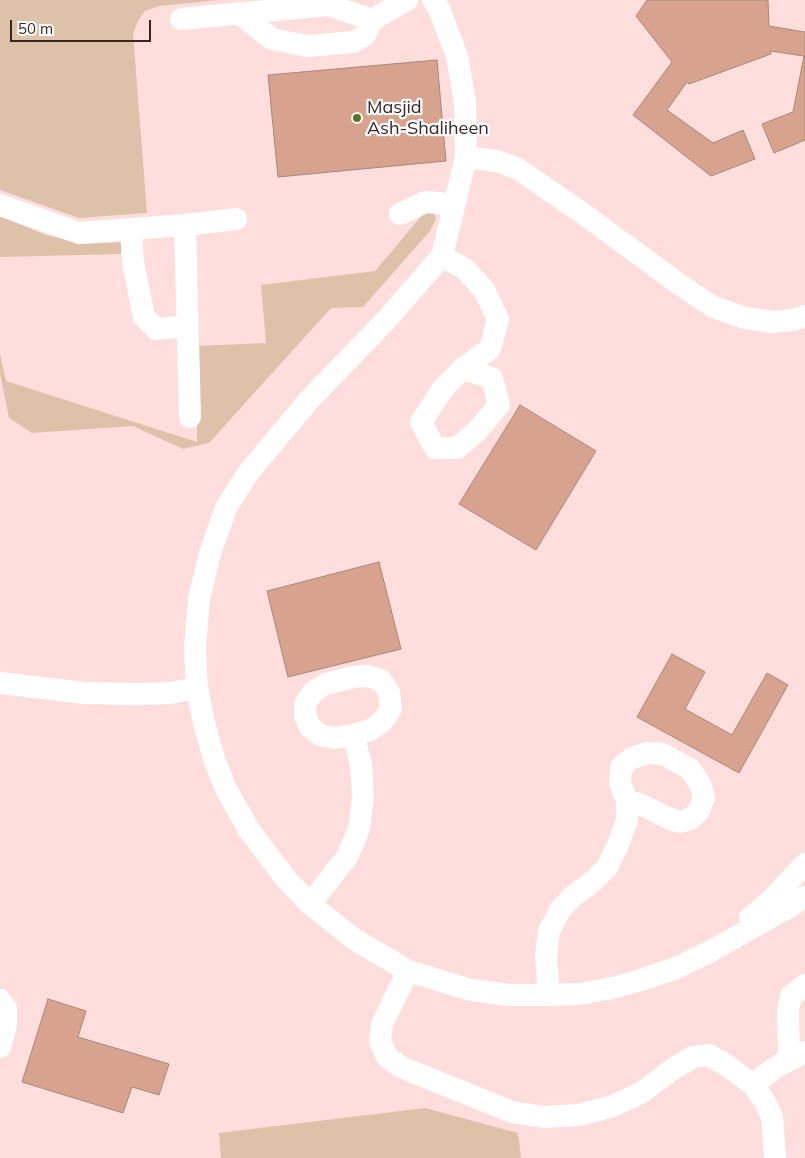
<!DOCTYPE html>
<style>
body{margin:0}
#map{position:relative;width:805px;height:1158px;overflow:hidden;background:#fededc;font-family:Mulish,sans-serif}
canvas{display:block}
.scale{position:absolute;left:10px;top:20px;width:141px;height:22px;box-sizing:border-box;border:2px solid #362726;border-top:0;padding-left:6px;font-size:15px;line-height:18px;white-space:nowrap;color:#362726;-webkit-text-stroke:4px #fff;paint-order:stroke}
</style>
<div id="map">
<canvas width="805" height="1158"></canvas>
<div class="scale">50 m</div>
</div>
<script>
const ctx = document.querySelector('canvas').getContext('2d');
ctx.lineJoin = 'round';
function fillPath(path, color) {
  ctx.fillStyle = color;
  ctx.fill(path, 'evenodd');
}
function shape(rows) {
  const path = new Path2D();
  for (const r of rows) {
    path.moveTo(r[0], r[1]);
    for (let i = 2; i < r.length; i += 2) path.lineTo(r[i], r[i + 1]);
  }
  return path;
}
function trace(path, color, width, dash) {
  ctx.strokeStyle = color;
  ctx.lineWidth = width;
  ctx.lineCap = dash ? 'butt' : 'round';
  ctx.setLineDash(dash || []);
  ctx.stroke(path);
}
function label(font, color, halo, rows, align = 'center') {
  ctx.font = font + ' Mulish,sans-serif';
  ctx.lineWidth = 4.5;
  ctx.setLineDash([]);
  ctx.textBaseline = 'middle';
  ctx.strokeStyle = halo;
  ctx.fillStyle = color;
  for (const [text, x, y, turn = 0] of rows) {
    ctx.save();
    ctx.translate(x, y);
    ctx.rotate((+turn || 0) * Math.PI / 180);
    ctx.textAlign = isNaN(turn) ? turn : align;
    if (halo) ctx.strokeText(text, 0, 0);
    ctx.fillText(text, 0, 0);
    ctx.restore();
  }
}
const green = shape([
 [0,0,220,0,159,6,145,11,138,21,133,34,147,213,79,218,0,190],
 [424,213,434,213,436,219,430,231,363,307,331,308,209,443,183,449,133,426,32,433,9,418,0,373,0,354,6,381,197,442,197,346,266,343,261,285,375,271],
 [0,216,46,235,84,244,122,242,126,249,121,254,0,257],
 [425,1108,518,1133,521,1158,221,1158,219,1133]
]);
const building = shape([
 [647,0,768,0,769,26,805,32,805,140,774,153,762,124,793,112,804,56,770,51,771,54,689,84,687,82,667,110,713,143,743,130,755,159,711,176,633,115,672,62,636,16,647,0],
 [437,60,446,161,278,177,268,75,437,60],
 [520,405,596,451,536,550,459,504,520,405],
 [379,562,401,649,288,677,267,591,379,562],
 [672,654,705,672,685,709,732,735,767,673,788,685,739,773,637,717,672,654],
 [48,999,86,1011,78,1037,169,1064,159,1095,132,1087,123,1113,22,1082,48,999]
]);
const minor = shape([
 [433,0,439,9,457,56,465,102,466,157,442,256,387,319,309,400,248,473,226,508,210,553,199,599,195,648,197,688,204,723,214,759,226,789,249,830,286,879,310,904,354,939,408,971,471,990,509,995,549,995,580,994,612,988,641,980,676,968,711,951,782,911,805,897],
 [240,14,272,39,307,46,353,42,365,35,372,20],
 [181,19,329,5,372,20,407,0],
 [466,157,497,161,518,169,578,210,679,284,713,307,745,318,772,322,793,320,805,316],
 [0,205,79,233,185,225,236,219],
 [400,214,425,202,440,203,453,209],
 [185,225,190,417],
 [131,229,133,262,144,317,156,329,188,326],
 [442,256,465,269,484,290,498,319,490,349,462,369,442,390,421,422,435,448,457,448,477,431,499,405,492,378,462,369],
 [0,683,84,693,137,694,170,693,197,688],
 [310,904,347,857,359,829,363,797,361,764,353,735,335,738,320,735,310,727,305,715,305,704,313,692,326,684,353,677,367,676,381,680,389,692,391,709,383,721,370,730,353,735],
 [750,918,769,902,805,864],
 [408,971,382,1024,380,1041,387,1057,401,1067,512,1112,544,1117,579,1115,613,1106,641,1093,673,1069,693,1057,709,1055,729,1067,753,1085,765,1102,772,1117,775,1158],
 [549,995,546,957,549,931,560,910,573,896,591,883,607,867,618,845,627,820,627,801,620,783,621,767,632,758,647,753,663,754,690,769,700,784,704,797,699,811,690,819,680,822,668,818,642,805,627,801],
 [0,1000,6,1008,6,1025,0,1047],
 [789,1059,788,1010,791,996,805,985],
 [753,1085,776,1067,805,1052]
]);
const markers = [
 [357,118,5,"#5b7427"]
];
const poiNames = [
 ["Masjid",367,108],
 ["Ash-Shaliheen",367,129]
];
fillPath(green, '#ddc1a9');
fillPath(building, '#d7a28e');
trace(building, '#a8877a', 1);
trace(minor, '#fff', 22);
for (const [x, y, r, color] of markers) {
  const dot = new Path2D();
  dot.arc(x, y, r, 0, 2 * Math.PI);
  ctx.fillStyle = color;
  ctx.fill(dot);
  trace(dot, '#fff', 2);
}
label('18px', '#362726', '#fff', poiNames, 'left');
</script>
